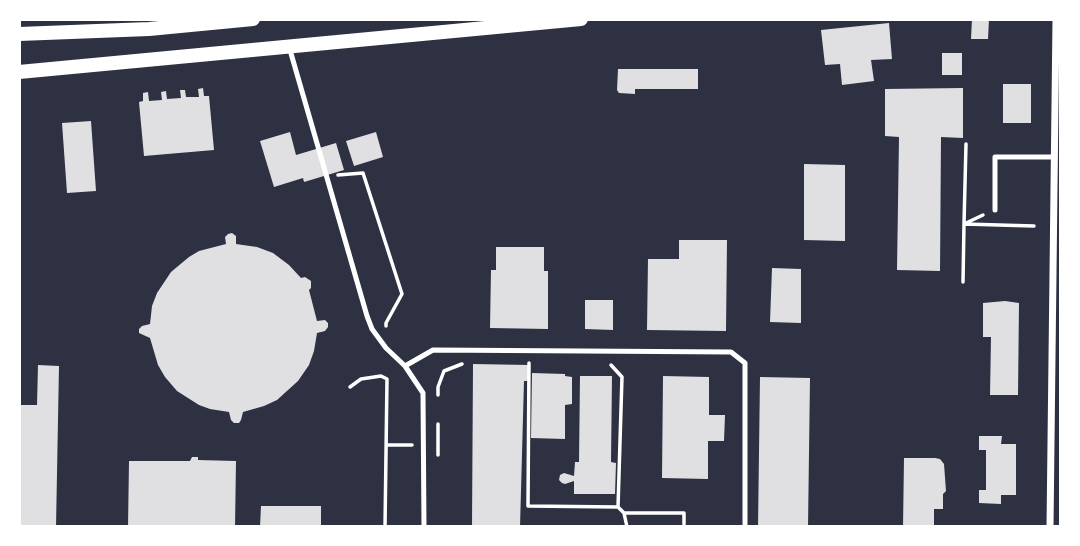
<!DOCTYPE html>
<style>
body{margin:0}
#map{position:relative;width:1080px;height:546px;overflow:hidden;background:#2d3142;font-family:Cabin,sans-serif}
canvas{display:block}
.frame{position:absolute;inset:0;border:21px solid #fff;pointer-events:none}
</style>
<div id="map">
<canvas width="1080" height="546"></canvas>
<div class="frame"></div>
</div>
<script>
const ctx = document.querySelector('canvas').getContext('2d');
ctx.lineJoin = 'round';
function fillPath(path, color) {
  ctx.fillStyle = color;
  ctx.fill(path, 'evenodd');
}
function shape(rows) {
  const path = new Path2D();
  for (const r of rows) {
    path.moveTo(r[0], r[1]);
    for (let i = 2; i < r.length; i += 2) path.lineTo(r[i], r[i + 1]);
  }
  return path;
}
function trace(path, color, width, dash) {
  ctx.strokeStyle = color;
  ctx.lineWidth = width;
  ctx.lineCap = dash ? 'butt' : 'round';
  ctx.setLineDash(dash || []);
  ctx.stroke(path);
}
const building = shape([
 [972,19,989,19,988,39,971,39],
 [889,23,892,59,871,60,874,81,842,85,840,64,825,65,821,30],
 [942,53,962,53,962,75,942,75],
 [618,69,698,69,698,89,635,89,635,94,619,93,617,90],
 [1003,84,1031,84,1031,123,1003,123],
 [203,88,204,96,209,96,214,150,144,156,139,102,143,101,143,93,148,92,149,101,162,100,161,92,166,91,167,99,181,98,180,90,185,90,186,97,199,97,198,89],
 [963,88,963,138,941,137,940,271,897,270,899,137,885,136,885,89],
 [91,121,96,191,67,193,62,123],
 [290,132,296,155,336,143,344,170,304,182,303,178,274,187,260,141],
 [376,132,383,157,354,166,346,141],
 [804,164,845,165,845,241,804,240],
 [232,233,236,236,236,244,257,247,273,253,289,265,301,278,305,277,311,281,311,288,309,290,317,321,325,320,328,323,328,327,325,331,317,333,314,351,309,365,298,381,277,400,264,406,243,412,241,420,239,423,234,423,231,420,229,412,210,409,199,405,177,391,165,377,158,365,150,338,139,333,139,329,142,326,150,324,152,306,157,293,171,272,189,257,199,251,226,244,225,237,228,234],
 [679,240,727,240,726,331,647,330,648,259,679,259],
 [496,247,544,247,544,271,548,271,548,329,490,328,491,270,496,270],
 [772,268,801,269,801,323,770,322],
 [585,300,613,300,613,330,585,329],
 [1005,301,1019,303,1018,395,990,395,991,337,983,337,983,303],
 [473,364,529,365,528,381,524,381,520,527,472,527],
 [38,365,59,366,56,527,19,527,19,405,37,405],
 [532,373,565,374,565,376,572,377,572,404,565,405,565,439,531,438],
 [580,376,612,376,611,462,616,463,615,494,574,494,574,481,565,484,562,483,559,480,560,475,564,473,574,476,575,462,579,462],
 [663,376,709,377,709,415,725,415,724,441,708,441,708,479,662,478],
 [760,377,810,378,808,527,758,527],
 [979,436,1002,436,1001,444,1016,444,1016,495,1001,495,1001,504,979,503,979,490,986,490,986,450,979,450],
 [192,457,198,457,198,460,236,461,235,527,128,527,129,461,190,461],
 [904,458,935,458,940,459,944,464,946,491,943,494,943,509,934,509,934,527,903,527],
 [261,506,321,506,321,527,260,527]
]);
const path = shape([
 [966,144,964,224,1034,226],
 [338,175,363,173,402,294,386,323,386,326],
 [963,282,964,224,983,215],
 [529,363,528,506,618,507,624,513,684,513,684,524],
 [611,365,622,377,618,507],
 [350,387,361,379,381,376,387,379,385,527],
 [438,395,438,387,444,371,462,364],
 [438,424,438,455],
 [386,445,412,445],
 [624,513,627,527]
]);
const service = shape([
 [290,50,367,316,372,329,386,348,405,366,423,393,424,527],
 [995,210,995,157,1054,157],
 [405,366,433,350,731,352,745,363,745,527]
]);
const minor = shape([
 [1050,527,1056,19]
]);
const secondary = shape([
 [19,34,149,29,253,19],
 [19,72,581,19]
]);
fillPath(building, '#e0e0e3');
trace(path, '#fff', 3.5);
trace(service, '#fff', 5);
trace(minor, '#fff', 7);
trace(secondary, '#fff', 14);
</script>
